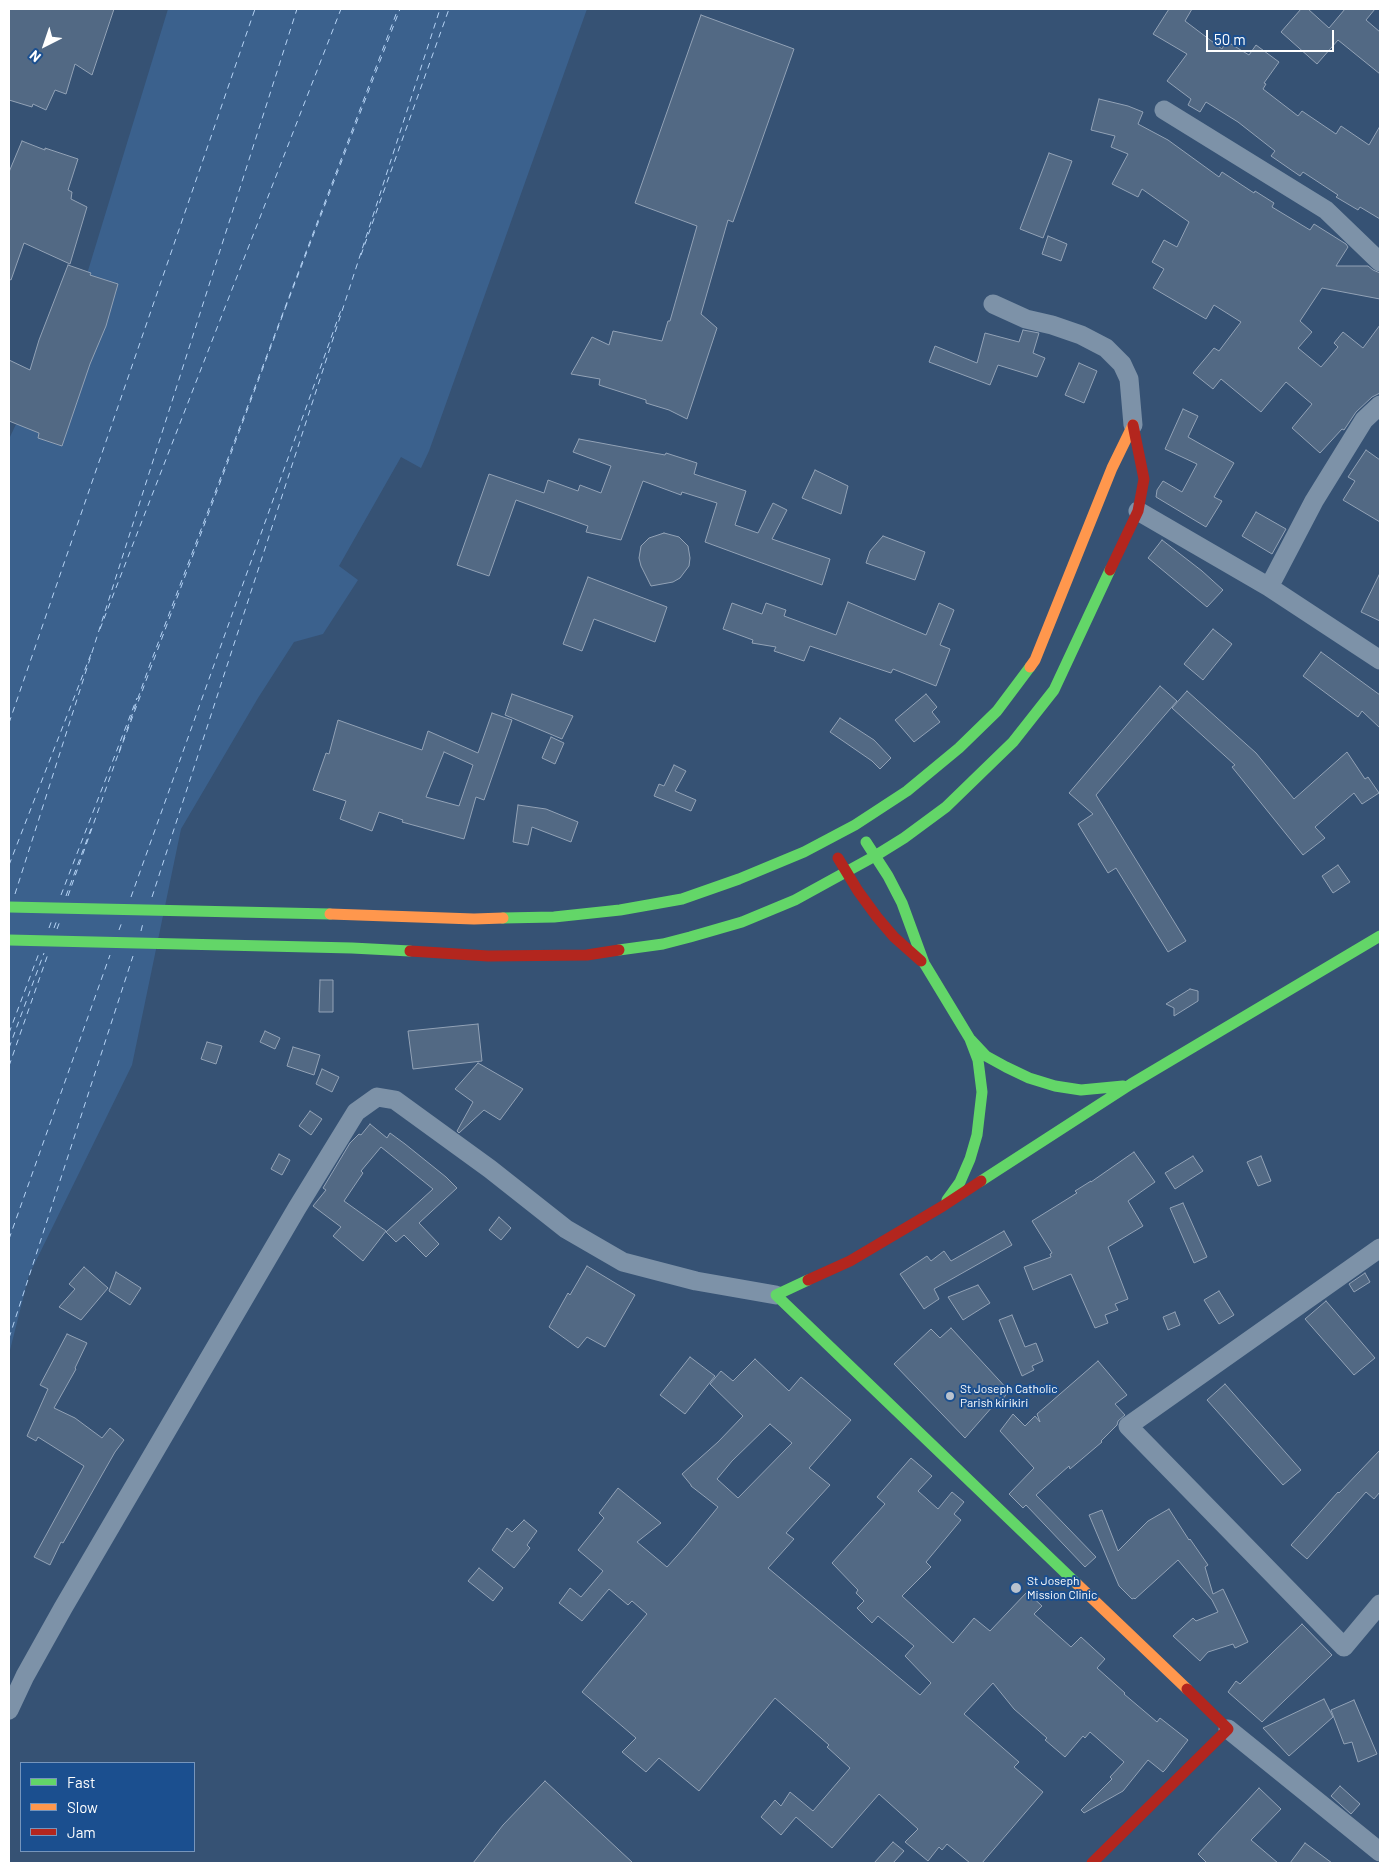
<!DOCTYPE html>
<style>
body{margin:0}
#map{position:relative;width:1389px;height:1872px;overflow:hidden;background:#365274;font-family:Barlow,sans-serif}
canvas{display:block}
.frame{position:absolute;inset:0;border:10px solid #fff;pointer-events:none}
.legend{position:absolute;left:20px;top:1762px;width:175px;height:90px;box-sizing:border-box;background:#1b4f8f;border:1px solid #7695bc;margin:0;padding:6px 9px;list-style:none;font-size:15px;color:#fff}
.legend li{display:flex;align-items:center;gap:10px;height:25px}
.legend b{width:25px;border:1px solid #7695bc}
.north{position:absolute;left:20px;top:20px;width:50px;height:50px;-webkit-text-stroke:4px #1b4f8f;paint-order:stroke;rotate:221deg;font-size:14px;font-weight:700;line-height:20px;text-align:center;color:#fff}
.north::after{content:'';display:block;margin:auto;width:18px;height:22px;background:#fff;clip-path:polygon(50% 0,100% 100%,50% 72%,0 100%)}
.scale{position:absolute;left:1206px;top:30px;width:128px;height:22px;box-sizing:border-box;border:2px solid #fff;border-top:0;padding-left:6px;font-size:15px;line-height:18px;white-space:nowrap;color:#fff;-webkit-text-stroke:4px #1b4f8f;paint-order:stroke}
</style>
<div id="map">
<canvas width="1389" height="1872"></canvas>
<div class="frame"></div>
<ul class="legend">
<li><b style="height:6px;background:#63d668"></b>Fast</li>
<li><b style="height:6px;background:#ff974d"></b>Slow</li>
<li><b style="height:6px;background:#b3261e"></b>Jam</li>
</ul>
<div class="north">N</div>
<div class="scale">50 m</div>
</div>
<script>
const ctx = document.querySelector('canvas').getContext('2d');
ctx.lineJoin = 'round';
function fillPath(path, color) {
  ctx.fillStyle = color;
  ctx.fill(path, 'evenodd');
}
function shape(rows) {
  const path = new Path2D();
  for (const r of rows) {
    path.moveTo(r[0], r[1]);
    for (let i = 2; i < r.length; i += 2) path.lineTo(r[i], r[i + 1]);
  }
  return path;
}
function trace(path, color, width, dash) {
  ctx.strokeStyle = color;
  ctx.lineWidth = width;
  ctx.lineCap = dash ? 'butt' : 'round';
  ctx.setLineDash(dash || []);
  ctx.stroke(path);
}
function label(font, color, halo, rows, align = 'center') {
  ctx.font = font + ' Barlow,sans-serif';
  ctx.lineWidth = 4;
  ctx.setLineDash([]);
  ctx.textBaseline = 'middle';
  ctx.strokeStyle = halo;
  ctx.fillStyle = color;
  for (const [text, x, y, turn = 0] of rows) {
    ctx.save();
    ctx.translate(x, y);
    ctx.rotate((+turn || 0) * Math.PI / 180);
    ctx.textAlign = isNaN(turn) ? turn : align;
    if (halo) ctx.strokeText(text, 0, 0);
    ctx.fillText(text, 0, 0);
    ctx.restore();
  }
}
const water = shape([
 [168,9,587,9,429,451,421,468,401,457,339,566,358,580,323,634,294,642,258,698,181,829,132,1065,29,1275,9,1354,9,439,87,274]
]);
const ferry = shape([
 [361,255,449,9],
 [285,309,400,9],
 [100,629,341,9],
 [9,723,255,9],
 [119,753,285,309],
 [9,865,91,654],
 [15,894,297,9],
 [61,895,137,698],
 [66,896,91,829],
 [68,896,149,667,398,9],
 [131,897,341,310],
 [152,897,440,9],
 [49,928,52,920],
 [54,928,57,920],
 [57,929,60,921],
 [119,930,122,922],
 [141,931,143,923],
 [9,1033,39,953],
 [9,1048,44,953],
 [9,1066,48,954],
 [9,1239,110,955],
 [9,1338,133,956]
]);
const building = shape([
 [9,9,114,9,92,75,75,64,66,94,55,90,46,110,33,104,32,107,9,100,9,9],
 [1169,9,1192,9,1185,21,1222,49,1226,41,1249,55,1256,45,1279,62,1264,83,1266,84,1263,89,1298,116,1302,111,1336,134,1341,126,1369,145,1380,126,1380,219,1360,207,1358,210,1336,197,1338,195,1303,172,1300,176,1271,156,1275,151,1238,122,1206,102,1200,112,1188,105,1191,99,1167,81,1187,54,1153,34,1169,9],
 [1301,9,1308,9,1329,28,1345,9,1375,9,1366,20,1380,32,1380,74,1338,40,1317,64,1281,32,1301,9],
 [701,15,794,49,733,222,728,220,701,314,717,328,687,419,669,410,646,403,646,400,599,385,600,379,571,374,592,337,609,345,613,331,662,341,668,321,670,321,697,226,635,203,701,15],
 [1099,99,1128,106,1143,112,1138,124,1168,140,1219,177,1222,172,1254,193,1255,191,1274,203,1272,207,1310,230,1314,224,1346,244,1348,247,1336,266,1368,266,1373,270,1380,273,1380,299,1322,288,1300,321,1312,332,1298,348,1321,367,1338,347,1334,343,1343,332,1363,348,1380,325,1380,393,1372,397,1356,412,1344,430,1342,429,1320,453,1292,428,1312,404,1286,382,1261,412,1221,379,1213,389,1193,373,1214,348,1219,351,1241,322,1214,305,1206,319,1153,288,1164,269,1152,262,1164,240,1177,247,1189,222,1142,189,1138,197,1112,184,1128,154,1111,147,1115,136,1091,130,1099,99],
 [22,141,45,150,45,148,78,159,68,190,72,192,71,199,87,207,70,264,24,243,11,280,9,279,9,172,22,141],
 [1049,153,1072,161,1043,238,1020,229,1049,153],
 [1048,236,1067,244,1061,261,1042,254,1048,236],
 [68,265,91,273,90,275,118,284,106,326,90,364,62,446,38,438,39,433,9,421,9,360,30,370,39,340,68,265],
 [1023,330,1039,333,1033,353,1045,358,1037,377,998,365,990,385,929,362,935,346,977,363,985,333,1019,342,1023,330],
 [1079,363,1097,371,1084,403,1065,395,1079,363],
 [1183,409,1198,416,1188,437,1234,463,1214,497,1222,501,1206,527,1156,497,1157,490,1163,481,1182,492,1197,464,1165,449,1183,409],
 [579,439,665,455,666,453,697,463,694,474,746,491,735,525,758,533,773,503,787,510,772,539,830,559,822,585,705,542,717,503,682,492,681,495,643,481,621,540,586,532,588,526,516,500,489,576,457,565,489,474,544,493,548,480,578,491,580,485,601,493,611,466,573,452,579,439],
 [1366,450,1380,460,1380,522,1343,500,1355,481,1348,477,1366,450],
 [815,470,848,486,841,514,802,498,815,470],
 [1256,512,1286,529,1272,554,1242,536,1256,512],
 [664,533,679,537,688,546,690,558,689,566,680,578,673,582,651,586,641,566,639,558,641,546,649,538,664,533],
 [883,536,925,552,915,580,866,563,870,551,883,536],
 [1162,540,1202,571,1223,590,1207,607,1148,558,1162,540],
 [1380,573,1380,621,1361,612,1380,573],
 [588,577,667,607,655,642,594,619,582,651,563,644,588,577],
 [848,602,926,635,939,603,954,610,940,645,950,649,936,686,893,669,891,673,810,646,804,661,774,651,776,647,752,643,753,640,723,629,732,603,762,614,766,603,786,610,784,616,836,635,848,602],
 [1213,629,1232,644,1203,680,1184,664,1213,629],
 [1321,652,1380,695,1380,728,1362,711,1358,717,1303,676,1321,652],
 [1160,686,1177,701,1096,795,1186,941,1168,952,1116,868,1108,873,1078,824,1093,814,1069,793,1160,686],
 [1187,691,1256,753,1294,799,1347,752,1365,779,1368,777,1379,793,1362,804,1354,793,1315,827,1325,838,1303,855,1232,767,1235,765,1172,708,1187,691],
 [512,694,573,716,562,739,505,715,512,694],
 [926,694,937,707,932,712,940,722,914,742,895,720,926,694],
 [492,713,512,720,484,800,476,797,464,839,402,822,403,820,379,812,372,831,340,819,346,801,313,790,326,753,329,754,338,720,422,750,428,731,478,753,492,713],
 [444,752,473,765,459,806,426,797,444,752],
 [840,718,874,740,891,758,880,769,872,761,830,732,840,718],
 [551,737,564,743,555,764,542,758,551,737],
 [674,765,686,771,675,791,696,800,691,811,654,796,659,784,664,786,674,765],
 [518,805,546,809,578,822,571,842,532,827,528,845,513,842,518,805],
 [1338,865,1350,882,1333,893,1322,876,1338,865],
 [320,980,333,980,333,1012,319,1012,320,980],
 [1190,989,1198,991,1198,1001,1174,1016,1174,1008,1166,1004,1190,989],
 [478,1024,482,1061,413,1069,408,1031,478,1024],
 [265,1031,280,1038,275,1049,260,1042,265,1031],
 [207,1042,222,1046,216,1064,201,1059,207,1042],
 [293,1047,320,1055,314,1075,287,1066,293,1047],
 [478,1063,523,1089,500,1120,484,1110,459,1133,457,1131,473,1102,455,1089,478,1063],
 [322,1069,339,1077,332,1092,316,1084,322,1069],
 [310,1111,322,1119,311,1135,299,1126,310,1111],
 [370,1124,387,1138,390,1133,405,1144,446,1177,457,1188,419,1223,439,1244,426,1257,404,1235,396,1242,386,1232,433,1189,381,1147,361,1171,363,1173,344,1201,386,1231,363,1261,333,1236,341,1227,313,1206,326,1190,323,1188,350,1143,359,1134,361,1135,370,1124],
 [1134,1152,1155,1182,1128,1201,1143,1226,1108,1247,1128,1299,1115,1304,1118,1310,1105,1315,1108,1323,1095,1328,1071,1274,1033,1290,1024,1267,1051,1257,1050,1254,1052,1253,1032,1221,1077,1193,1075,1191,1091,1181,1091,1182,1134,1152],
 [279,1154,290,1160,282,1175,271,1169,279,1154],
 [1193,1156,1203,1171,1175,1189,1165,1173,1193,1156],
 [1261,1156,1271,1181,1258,1186,1247,1162,1261,1156],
 [1183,1203,1207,1257,1194,1263,1170,1208,1183,1203],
 [499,1217,511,1228,501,1240,489,1230,499,1217],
 [1004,1231,1012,1245,934,1289,939,1299,924,1309,900,1274,927,1256,931,1261,944,1251,951,1261,1004,1231],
 [587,1266,635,1295,605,1347,587,1337,578,1348,549,1327,568,1293,570,1295,587,1266],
 [84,1267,108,1288,81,1320,59,1307,75,1289,69,1284,84,1267],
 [116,1272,141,1288,130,1305,109,1291,116,1272],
 [1365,1273,1370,1282,1354,1292,1349,1284,1365,1273],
 [978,1285,990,1303,963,1320,948,1297,978,1285],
 [1219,1291,1234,1315,1219,1324,1204,1300,1219,1291],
 [1326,1301,1375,1358,1354,1375,1305,1319,1326,1301],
 [1175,1312,1180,1325,1168,1330,1163,1317,1175,1312],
 [1012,1315,1025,1347,1036,1343,1043,1361,1032,1366,1034,1370,1022,1376,999,1320,1012,1315],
 [951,1328,1009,1391,996,1408,993,1406,965,1438,894,1364,931,1329,940,1338,951,1328],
 [67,1334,87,1343,75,1368,76,1369,54,1408,75,1418,102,1438,110,1428,124,1440,115,1452,63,1543,61,1542,50,1565,34,1557,84,1466,38,1437,36,1441,27,1436,48,1389,40,1385,67,1334],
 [690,1357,715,1376,685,1414,660,1395,690,1357],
 [755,1359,789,1391,801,1377,851,1420,809,1468,830,1485,786,1533,794,1539,768,1568,920,1695,931,1683,905,1656,914,1646,878,1616,872,1623,857,1608,864,1601,856,1593,858,1590,832,1563,885,1504,877,1497,911,1458,932,1476,918,1491,938,1509,952,1492,964,1502,954,1514,961,1520,926,1562,931,1567,902,1596,953,1643,974,1618,990,1631,1027,1592,1042,1606,1034,1614,1071,1647,1081,1637,1105,1659,1097,1668,1125,1693,1124,1694,1157,1722,1160,1718,1188,1740,1165,1770,1163,1772,1148,1760,1123,1791,1084,1813,1081,1810,1112,1779,1110,1777,1124,1762,1090,1732,1085,1738,1083,1736,1065,1757,1045,1740,1047,1738,1014,1709,993,1683,964,1714,1019,1762,1014,1767,1043,1792,982,1863,970,1863,947,1844,942,1850,939,1847,928,1861,905,1842,918,1829,879,1794,832,1848,796,1817,781,1835,761,1817,775,1800,781,1806,790,1792,813,1811,850,1768,827,1747,829,1745,775,1698,699,1791,659,1758,646,1772,622,1752,636,1738,582,1692,647,1614,632,1601,628,1605,609,1589,582,1621,559,1603,570,1588,581,1597,603,1571,578,1550,604,1518,599,1513,618,1488,661,1523,637,1542,667,1567,687,1545,718,1507,691,1486,691,1485,682,1474,718,1442,743,1416,710,1384,721,1371,733,1381,755,1359],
 [770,1424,792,1443,738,1498,717,1479,732,1461,770,1424],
 [1098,1361,1127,1395,1115,1404,1125,1415,1118,1421,1117,1425,1101,1441,1102,1442,1070,1469,1069,1466,1036,1495,1096,1557,1085,1567,1026,1505,1023,1508,1009,1494,1034,1468,1000,1431,1013,1414,1025,1426,1035,1416,1040,1422,1037,1414,1098,1361],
 [1225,1384,1301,1470,1283,1485,1207,1400,1225,1384],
 [1380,1450,1380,1492,1374,1499,1366,1492,1307,1559,1291,1545,1338,1492,1339,1493,1380,1450],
 [1169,1509,1189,1540,1190,1539,1208,1565,1205,1567,1213,1594,1223,1589,1248,1642,1235,1648,1233,1644,1208,1652,1200,1661,1173,1636,1193,1618,1196,1621,1218,1612,1212,1600,1178,1560,1135,1599,1134,1598,1132,1599,1119,1586,1089,1515,1102,1510,1118,1551,1148,1521,1169,1509],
 [524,1520,537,1531,527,1545,530,1548,514,1568,492,1550,507,1528,512,1532,524,1520],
 [479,1568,503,1588,493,1601,468,1581,479,1568],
 [1302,1624,1332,1655,1262,1722,1228,1692,1236,1681,1240,1684,1302,1624],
 [1324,1699,1333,1717,1289,1756,1263,1728,1324,1699],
 [1354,1700,1377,1754,1358,1762,1352,1742,1344,1744,1331,1710,1354,1700],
 [545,1781,633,1863,473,1863,503,1825,545,1781],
 [1340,1786,1360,1804,1351,1814,1331,1796,1340,1786],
 [1259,1788,1281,1809,1251,1840,1278,1863,1207,1863,1198,1854,1259,1788],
 [893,1842,904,1851,893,1863,874,1863,893,1842],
 [1305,1843,1332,1863,1290,1863,1305,1843]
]);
const street = shape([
 [1164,110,1326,210,1380,262],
 [993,304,1026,319,1052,325,1081,335,1106,348,1122,364,1129,379,1133,425],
 [1138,511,1269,587,1380,660],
 [1269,587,1314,501,1364,420,1380,405],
 [1380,1248,1128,1426,1344,1647,1380,1604],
 [9,1710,25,1676,63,1608,297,1208,356,1112,377,1097,395,1100,490,1169,566,1229,623,1262,696,1281,776,1295],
 [1228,1729,1380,1852]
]);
const fast = shape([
 [866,842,888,876,902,903,924,963,970,1039,978,1060,982,1092,977,1135,970,1159,960,1182,947,1200],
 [9,907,330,914],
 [503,918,554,917,620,910,682,899,739,879,804,852,855,825,907,791,959,748,997,711,1030,667],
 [9,940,352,948,410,951],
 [619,950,663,944,690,937,742,922,795,900,875,856,904,838,946,807,1013,742,1054,690,1110,570],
 [971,1040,986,1056,1006,1067,1029,1078,1055,1086,1081,1090,1123,1086],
 [981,1181,1131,1084,1380,936],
 [808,1280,776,1295,1077,1584]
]);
const slow = shape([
 [1030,667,1035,660,1112,468,1133,425],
 [330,914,474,919,503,918],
 [1077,1584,1187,1689]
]);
const jam = shape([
 [1110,570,1138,511,1144,479,1133,425],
 [838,858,858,891,877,917,894,937,921,961],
 [410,951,488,956,587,955,619,950],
 [808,1280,850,1261,943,1206,981,1181],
 [1092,1863,1228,1729,1187,1689]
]);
const markers = [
 [950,1396,5,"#b9c2ce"],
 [1016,1588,6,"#b9c2ce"]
];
const poiNames = [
 ["St Joseph Catholic",960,1389],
 ["Parish kirikiri",960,1403],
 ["St Joseph",1027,1581],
 ["Mission Clinic",1027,1595]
];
fillPath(water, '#3b618d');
trace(ferry, '#b5d3f5', 1, [6, 5]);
fillPath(building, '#526984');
trace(building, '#92a2b6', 1);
trace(street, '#7d92a8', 19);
trace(fast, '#63d668', 11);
trace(slow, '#ff974d', 11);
trace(jam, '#b3261e', 11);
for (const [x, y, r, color] of markers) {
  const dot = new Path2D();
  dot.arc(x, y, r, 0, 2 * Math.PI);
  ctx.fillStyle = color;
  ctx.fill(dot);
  trace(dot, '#1b4f8f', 2);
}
label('12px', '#fff', '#1b4f8f', poiNames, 'left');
</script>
